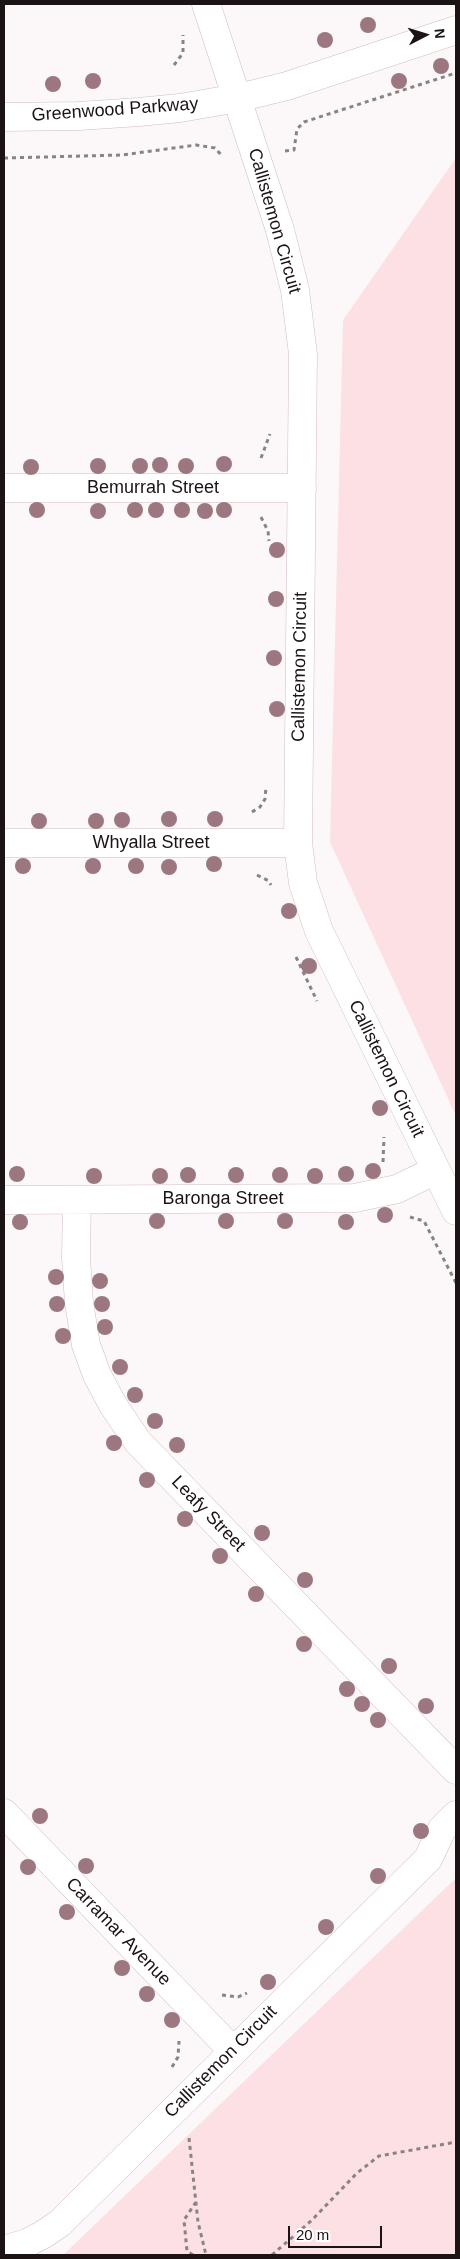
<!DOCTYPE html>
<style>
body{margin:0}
#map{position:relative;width:460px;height:2259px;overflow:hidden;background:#fcf7f8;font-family:Helvetica,sans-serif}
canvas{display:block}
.frame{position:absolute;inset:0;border:5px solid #1b1314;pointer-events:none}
.north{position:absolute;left:400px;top:10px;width:50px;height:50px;-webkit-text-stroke:4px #fff;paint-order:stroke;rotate:85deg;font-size:14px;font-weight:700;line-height:20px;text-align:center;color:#1b1314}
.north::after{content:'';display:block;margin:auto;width:18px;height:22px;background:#1b1314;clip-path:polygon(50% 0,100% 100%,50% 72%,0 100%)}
.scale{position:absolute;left:288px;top:2226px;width:94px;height:22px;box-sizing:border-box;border:2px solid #1b1314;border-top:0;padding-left:6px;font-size:15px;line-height:18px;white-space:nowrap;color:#1b1314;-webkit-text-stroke:4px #fff;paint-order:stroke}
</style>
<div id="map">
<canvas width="460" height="2259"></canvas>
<div class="frame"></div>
<div class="north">N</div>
<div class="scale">20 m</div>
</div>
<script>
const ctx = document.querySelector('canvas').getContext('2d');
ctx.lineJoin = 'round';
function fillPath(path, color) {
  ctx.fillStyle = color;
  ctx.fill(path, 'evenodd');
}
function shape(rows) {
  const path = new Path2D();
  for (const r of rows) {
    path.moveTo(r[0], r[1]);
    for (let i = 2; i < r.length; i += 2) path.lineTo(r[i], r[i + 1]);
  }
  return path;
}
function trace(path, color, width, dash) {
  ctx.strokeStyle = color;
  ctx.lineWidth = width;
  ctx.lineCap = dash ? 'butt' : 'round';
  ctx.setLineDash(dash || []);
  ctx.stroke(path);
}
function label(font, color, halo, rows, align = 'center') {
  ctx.font = font + ' Helvetica,sans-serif';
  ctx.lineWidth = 4.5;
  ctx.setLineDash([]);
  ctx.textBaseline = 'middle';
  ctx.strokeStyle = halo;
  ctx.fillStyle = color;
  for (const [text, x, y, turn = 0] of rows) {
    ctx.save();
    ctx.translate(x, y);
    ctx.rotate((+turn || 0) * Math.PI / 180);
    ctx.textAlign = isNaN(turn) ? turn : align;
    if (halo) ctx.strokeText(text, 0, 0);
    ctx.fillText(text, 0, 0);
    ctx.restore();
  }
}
const green = shape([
 [456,158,456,1116,330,842,343,320],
 [456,1878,456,2255,63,2255]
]);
const path = shape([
 [174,65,183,53,183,35],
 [285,151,294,150,297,129,304,122,456,73],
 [4,158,122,155,196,145,215,148,223,157],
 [261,458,270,434],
 [261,517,268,531,269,541],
 [252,812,260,807,265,799,266,787],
 [257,875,269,881,271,885],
 [296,957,317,1001],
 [383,1162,384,1137],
 [410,1217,424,1221,456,1283],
 [222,1995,238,1997,247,1993],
 [172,2067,178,2057,179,2041],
 [189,2138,198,2222,206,2255],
 [193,2255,187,2251,184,2220,196,2202],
 [272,2255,312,2220,357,2173,379,2156,456,2142]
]);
const minor = shape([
 [206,4,280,230,295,290,303,354,298,843,303,883,319,931,456,1211],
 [4,488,302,488],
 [4,843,298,843],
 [4,1200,355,1198,397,1189,436,1170],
 [77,1200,76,1257,79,1303,86,1345,97,1375,113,1405,138,1442,456,1770],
 [4,1813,232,2050],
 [4,2250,27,2243,44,2234,60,2223,428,1859,442,1829,456,1815]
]);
const tertiary = shape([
 [4,117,79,116,139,112,180,108,238,98,287,86,456,30]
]);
const trees = [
 [368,25],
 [325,40],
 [441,66],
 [93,81],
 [399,81],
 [53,84],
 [224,464],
 [160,465],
 [98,466],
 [140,466],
 [186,466],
 [31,467],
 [37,510],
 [135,510],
 [156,510],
 [182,510],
 [224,510],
 [98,511],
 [205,511],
 [277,550],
 [276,599],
 [274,658],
 [277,709],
 [169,819],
 [215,819],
 [122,820],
 [39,821],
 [96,821],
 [214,864],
 [23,866],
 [93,866],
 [136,866],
 [169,867],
 [289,911],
 [309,966],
 [380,1108],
 [373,1171],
 [17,1174],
 [346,1174],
 [188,1175],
 [236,1175],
 [280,1175],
 [94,1176],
 [160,1176],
 [315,1176],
 [385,1215],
 [157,1221],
 [226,1221],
 [285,1221],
 [20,1222],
 [346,1222],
 [56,1277],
 [100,1281],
 [57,1304],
 [102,1304],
 [105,1327],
 [63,1336],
 [120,1367],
 [135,1395],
 [155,1421],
 [114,1443],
 [177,1445],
 [147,1480],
 [185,1519],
 [262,1533],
 [220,1556],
 [305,1580],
 [256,1594],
 [304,1644],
 [389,1666],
 [347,1689],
 [362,1704],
 [426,1706],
 [378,1720],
 [40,1816],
 [421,1831],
 [86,1866],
 [28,1867],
 [378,1876],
 [67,1912],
 [326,1927],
 [122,1968],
 [268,1982],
 [147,1994],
 [172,2020]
];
const streetNames = [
 ["Greenwood Parkway",115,110,-4],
 ["Callistemon Circuit",274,221,74],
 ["Bemurrah Street",153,488],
 ["Callistemon Circuit",300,667,-89],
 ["Whyalla Street",151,843],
 ["Callistemon Circuit",386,1069,64],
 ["Baronga Street",223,1199],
 ["Leafy Street",208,1514,46],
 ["Carramar Avenue",118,1932,46],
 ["Callistemon Circuit",221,2062,-45]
];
fillPath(green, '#fde0e3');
trace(minor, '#d3bcbe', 29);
trace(tertiary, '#d3bcbe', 29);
trace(path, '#8a8384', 3, [4, 4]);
trace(minor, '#fff', 28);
trace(tertiary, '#fff', 28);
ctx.fillStyle = '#9c7780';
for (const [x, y] of trees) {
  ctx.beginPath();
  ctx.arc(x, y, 8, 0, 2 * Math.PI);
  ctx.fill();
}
label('18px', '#1b1314', '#fff', streetNames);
</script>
